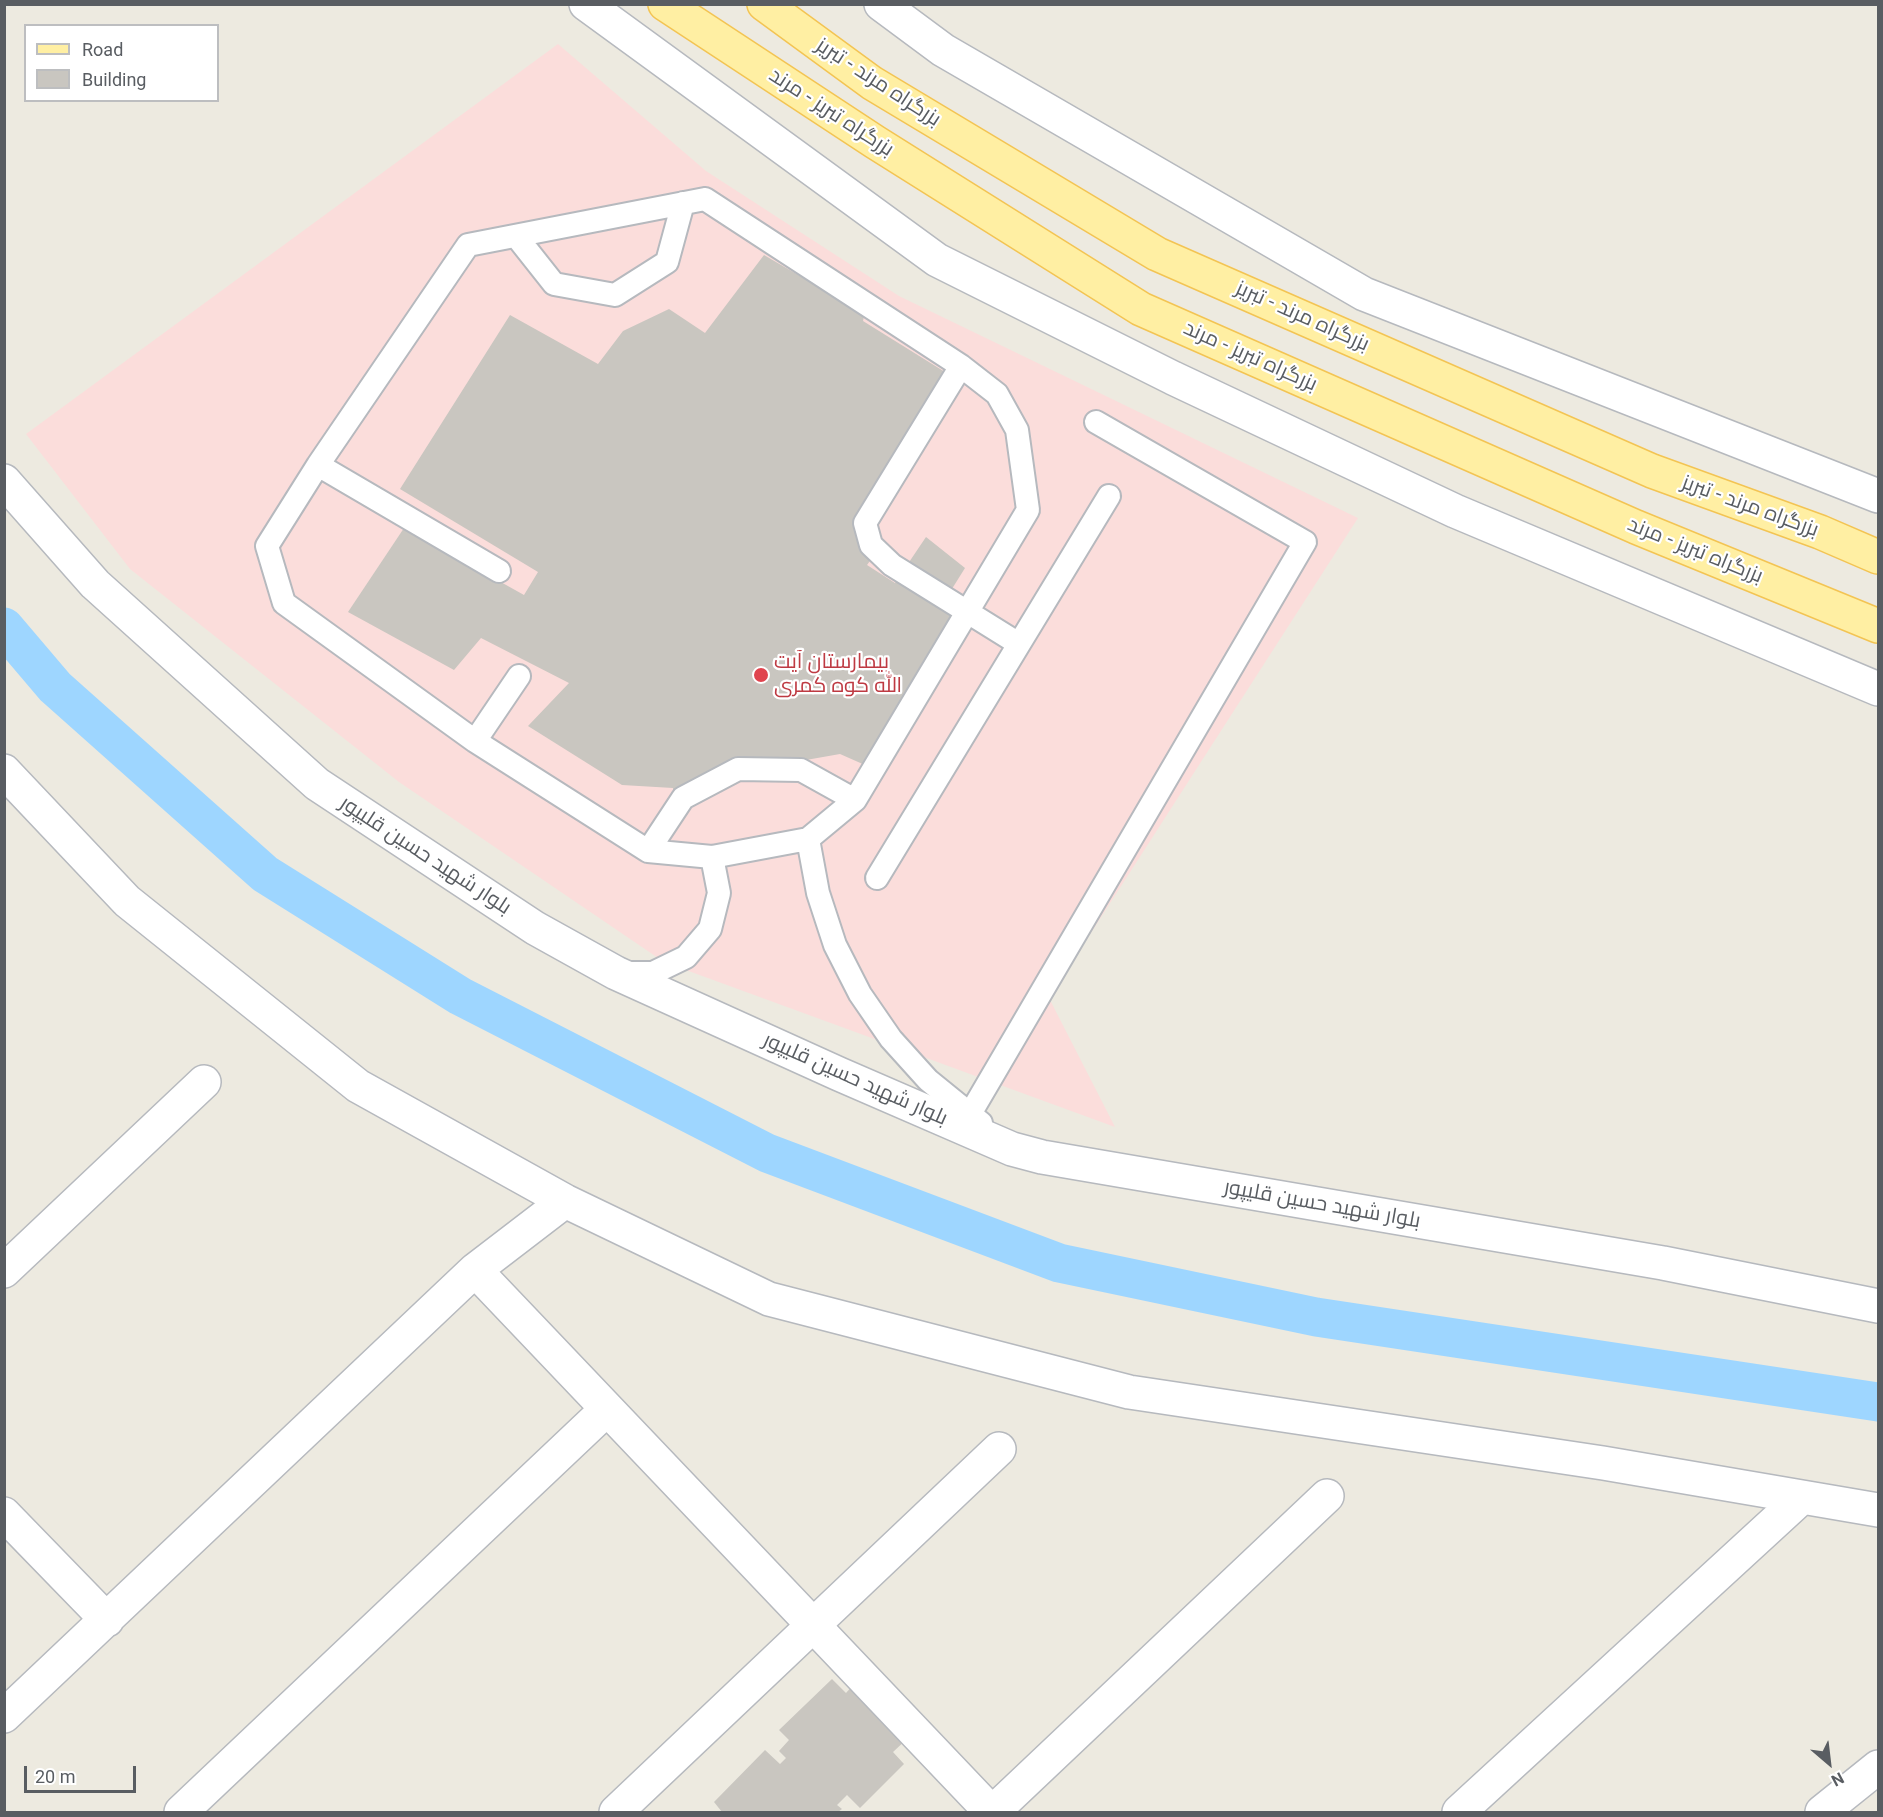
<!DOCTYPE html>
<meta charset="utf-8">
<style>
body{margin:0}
#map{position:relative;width:1883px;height:1817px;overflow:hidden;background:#edeae0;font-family:Roboto,sans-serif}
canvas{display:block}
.frame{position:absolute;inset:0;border:6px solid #595d62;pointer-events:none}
.legend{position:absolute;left:24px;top:24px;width:195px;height:78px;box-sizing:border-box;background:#fff;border:2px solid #bdbec0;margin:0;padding:8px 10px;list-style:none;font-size:18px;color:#595d62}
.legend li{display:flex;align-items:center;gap:12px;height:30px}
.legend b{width:30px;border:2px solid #bdbec0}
.north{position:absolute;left:1799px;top:1733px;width:60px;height:60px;-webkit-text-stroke:4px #fff;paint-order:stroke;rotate:152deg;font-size:16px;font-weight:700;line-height:24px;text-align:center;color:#595d62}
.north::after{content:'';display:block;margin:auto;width:21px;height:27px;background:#595d62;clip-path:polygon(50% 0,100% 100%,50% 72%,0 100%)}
.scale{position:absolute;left:24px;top:1766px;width:112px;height:27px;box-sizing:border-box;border:3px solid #595d62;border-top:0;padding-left:8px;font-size:18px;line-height:21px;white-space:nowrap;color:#595d62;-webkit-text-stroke:4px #fff;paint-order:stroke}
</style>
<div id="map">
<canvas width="1883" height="1817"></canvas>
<div class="frame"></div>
<ul class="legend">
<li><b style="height:8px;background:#ffefa3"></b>Road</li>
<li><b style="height:16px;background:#c9c6c0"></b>Building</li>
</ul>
<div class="north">N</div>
<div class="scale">20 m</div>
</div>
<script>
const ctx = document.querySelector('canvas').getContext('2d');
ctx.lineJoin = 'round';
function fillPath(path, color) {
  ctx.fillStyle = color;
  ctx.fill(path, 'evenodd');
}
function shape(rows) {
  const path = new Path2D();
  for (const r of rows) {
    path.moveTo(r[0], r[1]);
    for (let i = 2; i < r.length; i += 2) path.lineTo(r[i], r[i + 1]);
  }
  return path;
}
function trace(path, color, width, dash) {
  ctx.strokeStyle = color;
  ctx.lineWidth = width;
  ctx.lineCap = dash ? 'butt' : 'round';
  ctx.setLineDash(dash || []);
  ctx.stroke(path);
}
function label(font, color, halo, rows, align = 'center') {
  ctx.font = font + ' Roboto,Cairo,sans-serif';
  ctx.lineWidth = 4.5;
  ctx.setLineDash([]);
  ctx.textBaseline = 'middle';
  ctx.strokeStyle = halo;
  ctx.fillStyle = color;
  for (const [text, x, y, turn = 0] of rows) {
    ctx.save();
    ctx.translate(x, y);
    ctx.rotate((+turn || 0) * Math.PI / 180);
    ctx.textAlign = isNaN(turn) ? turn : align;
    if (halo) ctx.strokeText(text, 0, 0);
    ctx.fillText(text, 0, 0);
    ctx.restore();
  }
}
const medical = shape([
 [558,44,706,171,899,296,1358,518,1049,998,1115,1127,664,962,399,782,130,569,26,434]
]);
const canal = shape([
 [4,627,55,687,265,874,460,996,767,1153,1059,1263,1316,1317,1878,1402]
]);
const building = shape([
 [764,255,841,300,869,294,863,321,953,377,879,483,855,528,883,543,867,565,895,583,926,537,965,568,940,608,969,629,883,773,840,754,704,778,673,820,673,788,622,785,528,726,569,683,481,638,454,670,348,612,404,528,524,595,538,572,400,489,510,315,598,364,623,331,669,309,705,333],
 [832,1679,846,1693,854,1684,908,1738,893,1752,904,1764,860,1808,847,1795,837,1805,842,1809,838,1812,722,1812,714,1802,765,1750,780,1764,786,1758,779,1751,789,1740,779,1730]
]);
const service = shape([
 [705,199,961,366,997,394,1017,430,1028,510,855,800,808,839,712,857,648,851,475,741,284,603,267,546,318,465,468,245,705,199],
 [516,236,554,284,615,295,667,262,683,203],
 [961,366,865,523,871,545,892,565,1019,644],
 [318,465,499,571],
 [475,741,519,676],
 [808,839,818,893,835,945,860,994,891,1039,928,1080,981,1123],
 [648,851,683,798,738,769,801,770,855,800],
 [877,878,1109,496],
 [625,973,653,973,686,957,710,929,719,893,712,857],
 [970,1114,1305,542,1096,422]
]);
const minor = shape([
 [4,771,127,901,358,1086,565,1201,769,1299,1129,1392,1603,1463,1878,1510],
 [565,1201,475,1270,991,1812],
 [4,1271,204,1082],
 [4,1514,107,1620],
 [4,1716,475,1270],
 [181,1812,607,1409],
 [616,1812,999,1449],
 [993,1812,1327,1496],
 [1459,1812,1802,1497],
 [1822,1812,1878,1767]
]);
const tertiary = shape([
 [586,4,937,260,1173,378,1455,511,1878,689],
 [881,4,943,50,1364,294,1878,496],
 [4,481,95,584,317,784,535,928,616,973,839,1074,1012,1149,1042,1157,1663,1263,1878,1306]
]);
const primary = shape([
 [665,4,875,142,1141,309,1636,527,1878,626],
 [764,4,872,83,1157,254,1652,471,1820,532,1878,557]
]);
const markers = [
 [761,675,8,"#e0444e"]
];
const streetNames = [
 ["بزرگراه مرند - تبریز",878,83,33],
 ["بزرگراه تبریز - مرند",831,113,33],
 ["بزرگراه مرند - تبریز",1302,317,24],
 ["بزرگراه تبریز - مرند",1250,357,24],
 ["بزرگراه مرند - تبریز",1750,507,20],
 ["بزرگراه تبریز - مرند",1695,551,22],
 ["بلوار شهید حسین قلیپور",425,856,33],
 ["بلوار شهید حسین قلیپور",855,1080,24],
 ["بلوار شهید حسین قلیپور",1322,1205,10]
];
const healthNames = [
 ["بیمارستان آیت",774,663],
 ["الله کوه کمری",774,687]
];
fillPath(medical, '#fbdddb');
trace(canal, '#9ed6ff', 39);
fillPath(building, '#c9c6c0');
trace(service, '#b6b9be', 26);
trace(minor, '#b6b9be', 36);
trace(tertiary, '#b6b9be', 36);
trace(primary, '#f3c453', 36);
trace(service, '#fff', 22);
trace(minor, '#fff', 33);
trace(tertiary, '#fff', 33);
trace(primary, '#ffefa3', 33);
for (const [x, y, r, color] of markers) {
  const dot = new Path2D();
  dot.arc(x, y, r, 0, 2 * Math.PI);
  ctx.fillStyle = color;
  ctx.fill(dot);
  trace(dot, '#fff', 2);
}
label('21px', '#595d62', '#fff', streetNames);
label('21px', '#be3a42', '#fff', healthNames, 'left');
</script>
